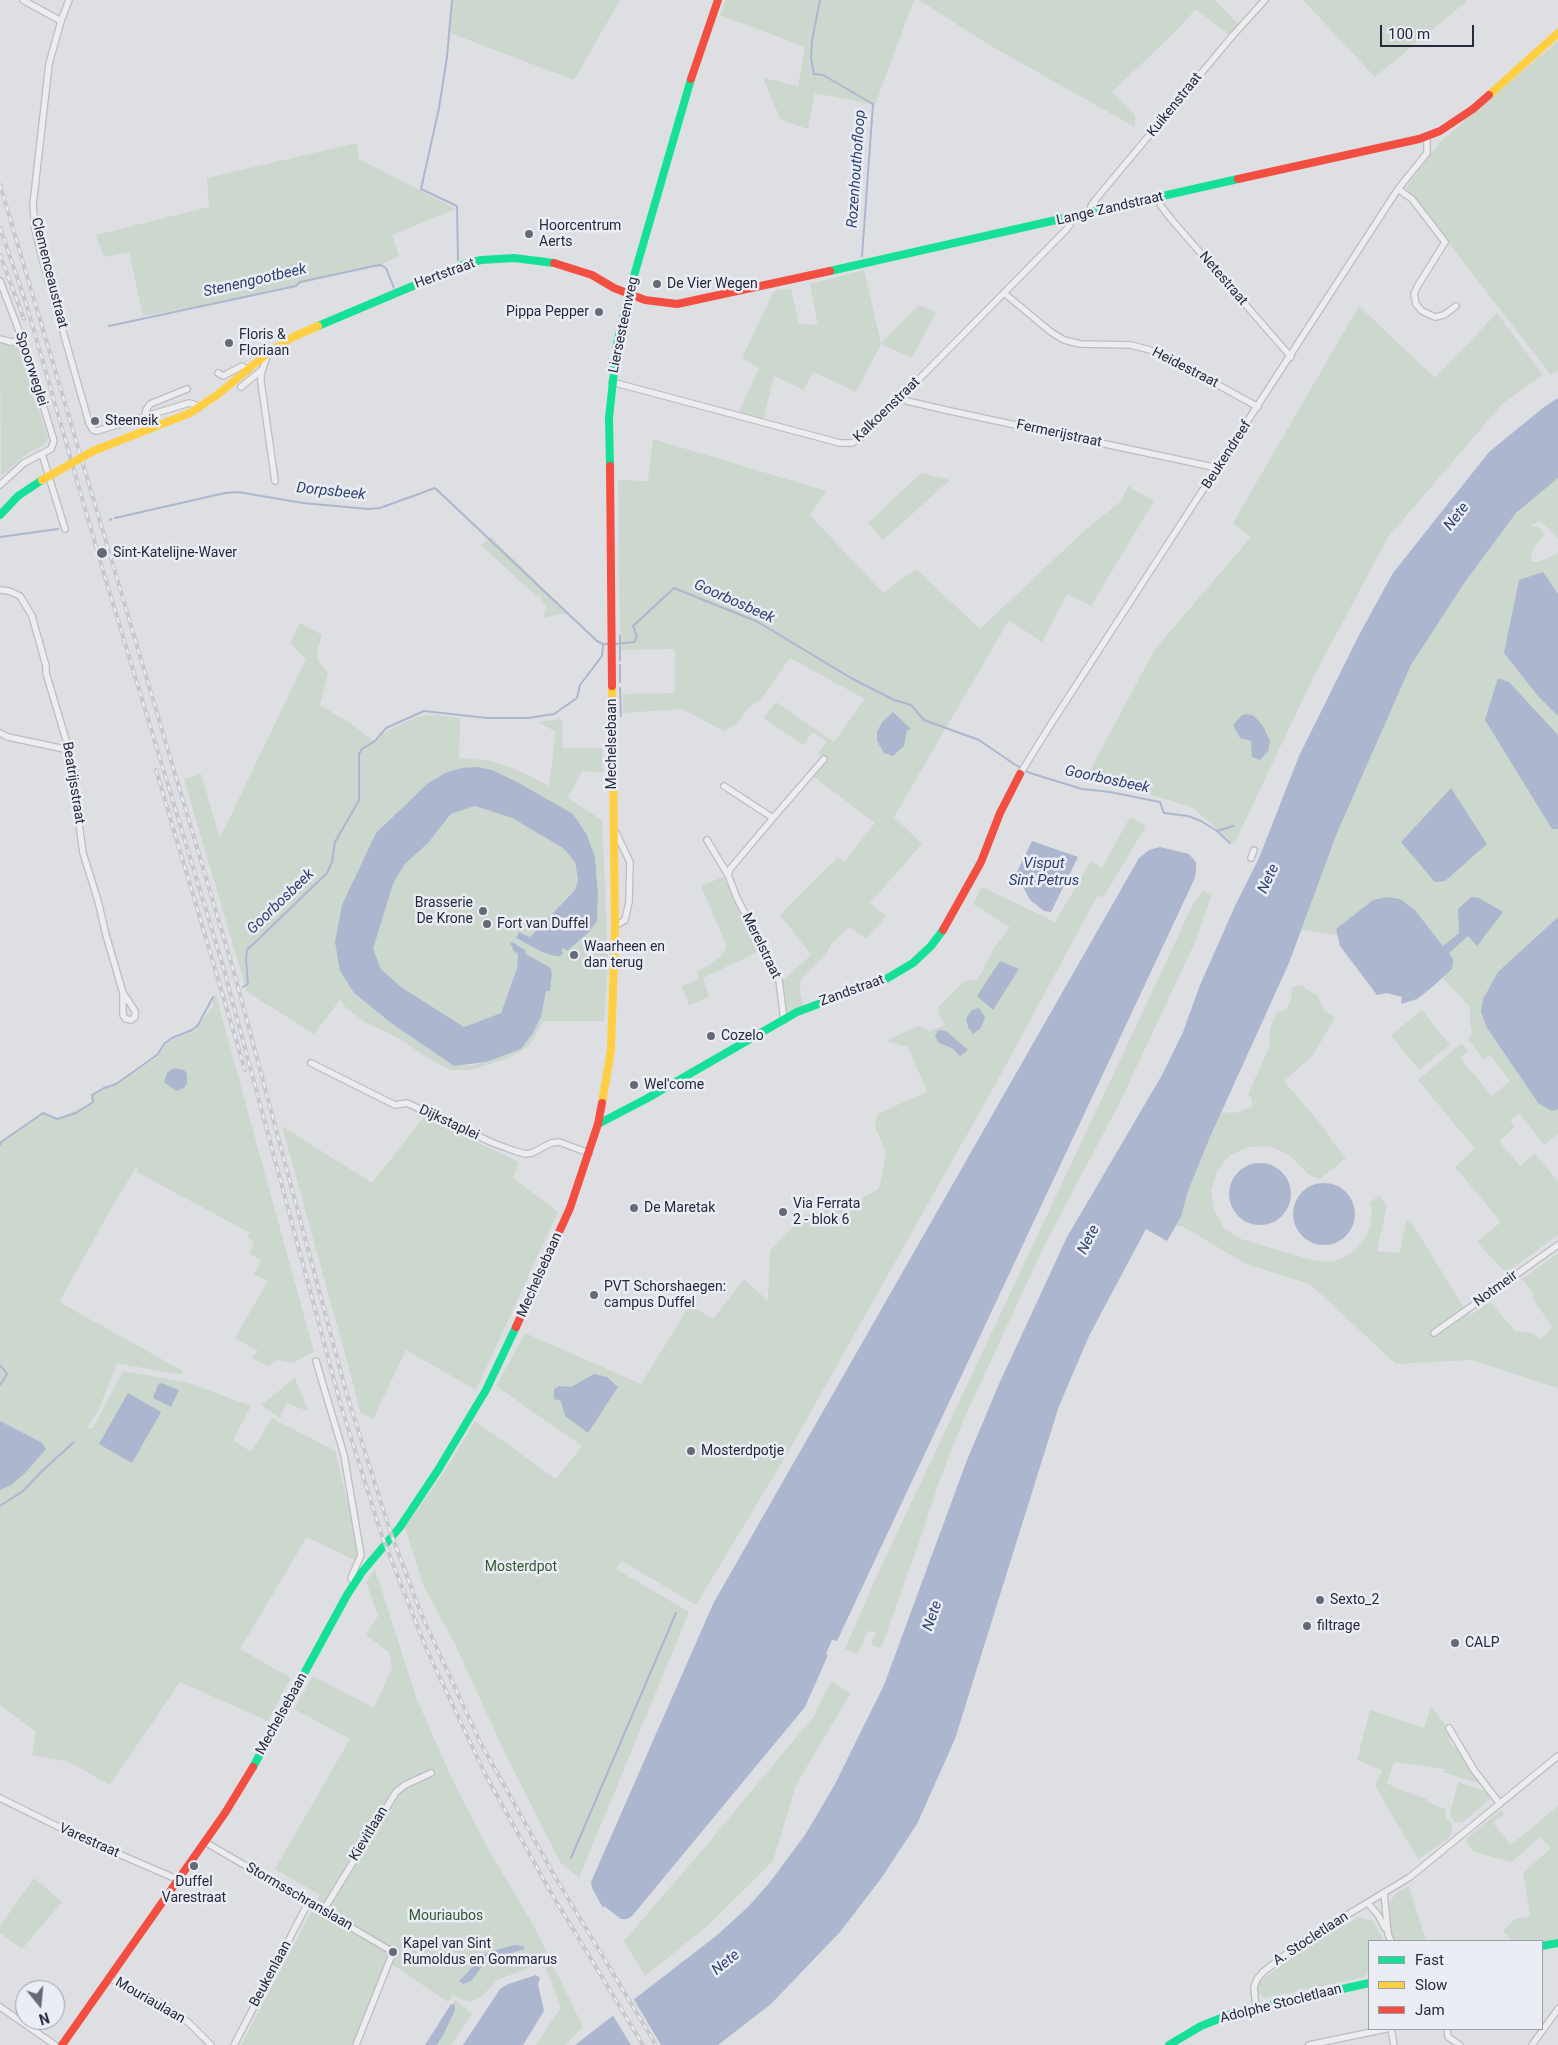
<!DOCTYPE html>
<style>
body{margin:0}
#map{position:relative;width:1558px;height:2045px;overflow:hidden;background:#dedfe3;font-family:Roboto,sans-serif}
canvas{display:block}
.legend{position:absolute;left:1368px;top:1940px;width:175px;height:90px;box-sizing:border-box;background:#ebedf4;border:1px solid #9c9faa;margin:0;padding:6px 9px;list-style:none;font-size:15px;color:#252a3c}
.legend li{display:flex;align-items:center;gap:10px;height:25px}
.legend b{width:25px;border:1px solid #9c9faa}
.north{position:absolute;left:15px;top:1980px;width:50px;height:50px;box-sizing:border-box;background:#ebedf4;border:1px solid #9c9faa;border-radius:50%;rotate:163deg;font-size:14px;font-weight:700;line-height:20px;text-align:center;color:#252a3c}
.north::after{content:'';display:block;margin:auto;width:18px;height:22px;background:#666976;clip-path:polygon(50% 0,100% 100%,50% 72%,0 100%)}
.scale{position:absolute;left:1380px;top:25px;width:94px;height:22px;box-sizing:border-box;border:2px solid #252a3c;border-top:0;padding-left:6px;font-size:15px;line-height:18px;white-space:nowrap;color:#252a3c;-webkit-text-stroke:4px #ebedf4;paint-order:stroke}
</style>
<div id="map">
<canvas width="1558" height="2045"></canvas>
<ul class="legend">
<li><b style="height:6px;background:#16e098"></b>Fast</li>
<li><b style="height:6px;background:#ffcf43"></b>Slow</li>
<li><b style="height:6px;background:#f24e42"></b>Jam</li>
</ul>
<div class="north">N</div>
<div class="scale">100 m</div>
</div>
<script>
const ctx = document.querySelector('canvas').getContext('2d');
ctx.lineJoin = 'round';
function fillPath(path, color) {
  ctx.fillStyle = color;
  ctx.fill(path, 'evenodd');
}
function shape(rows) {
  const path = new Path2D();
  for (const r of rows) {
    if (r.length === 3) {
      path.moveTo(r[0] + r[2], r[1]);
      path.arc(r[0], r[1], r[2], 0, 2 * Math.PI);
      continue;
    }
    path.moveTo(r[0], r[1]);
    for (let i = 2; i < r.length; i += 2) path.lineTo(r[i], r[i + 1]);
  }
  return path;
}
function trace(path, color, width, dash) {
  ctx.strokeStyle = color;
  ctx.lineWidth = width;
  ctx.lineCap = dash ? 'butt' : 'round';
  ctx.setLineDash(dash || []);
  ctx.stroke(path);
}
function label(font, color, halo, rows, align = 'center') {
  ctx.font = font + ' Roboto,sans-serif';
  ctx.lineWidth = 5;
  ctx.setLineDash([]);
  ctx.textBaseline = 'middle';
  ctx.strokeStyle = halo;
  ctx.fillStyle = color;
  for (const [text, x, y, turn = 0] of rows) {
    ctx.save();
    ctx.translate(x, y);
    ctx.rotate((+turn || 0) * Math.PI / 180);
    ctx.textAlign = isNaN(turn) ? turn : align;
    if (halo) ctx.strokeText(text, 0, 0);
    ctx.fillText(text, 0, 0);
    ctx.restore();
  }
}
const green = shape([
 [452,0,620,0,574,80,450,33],
 [726,0,914,0,875,105,815,93,808,129,781,120,763,78,798,86,805,47,720,15],
 [919,0,1215,0,1239,25,1229,35,1196,9,1174,33,1112,92,1135,115,1135,127,991,46],
 [1303,0,1466,0,1467,1,1375,77],
 [1558,41,1558,371,1551,375,1406,188,1440,142],
 [357,143,359,159,456,209,392,235,399,256,380,265,217,303,143,316,129,252,104,257,96,235,209,207,207,178],
 [864,270,881,344,918,305,936,312,912,358,881,344,856,392,813,372,804,390,774,376,763,421,738,414,759,368,742,358,774,291,791,288,799,324,818,325,810,284],
 [1359,306,1435,378,1497,313,1543,375,1502,404,1388,537,1313,678,1234,844,1192,807,1087,776,1155,649,1251,537,1233,523],
 [0,335,10,338,21,349,48,439,44,445,28,453,1,476],
 [653,439,826,491,810,515,883,593,916,569,980,629,1082,533,1121,501,1128,486,1154,501,1091,606,1067,594,1042,642,1009,620,894,817,922,844,870,903,886,916,867,939,849,927,831,944,827,953,801,979,800,992,804,1007,785,1013,781,982,811,955,780,915,838,857,844,862,875,823,813,776,827,760,817,754,827,742,813,732,803,745,763,718,776,702,834,742,865,699,790,658,762,698,748,708,737,724,723,731,682,709,623,713,623,694,675,693,675,649,622,650,620,630,618,480,648,481],
 [921,473,950,480,883,540,868,523],
 [1558,478,1558,538,1540,521,1530,526,1539,527,1544,533,1541,540,1536,544,1532,551,1531,561,1539,562,1558,553,1558,1134,1544,1145,1519,1113,1510,1120,1515,1127,1499,1141,1520,1166,1535,1154,1558,1181,1558,1235,1506,1273,1477,1242,1501,1222,1455,1167,1475,1149,1418,1080,1462,1043,1468,1051,1460,1058,1492,1096,1510,1081,1490,1055,1484,1060,1468,1039,1472,1032,1470,1023,1470,1007,1442,977,1452,969,1448,953,1468,936,1477,945,1458,909,1459,933,1443,946,1415,910,1400,900,1386,897,1373,900,1336,929,1337,935,1301,930,1337,833,1411,665,1465,582,1516,513],
 [491,537,557,602,568,613,543,618,546,607,539,595,536,596,481,545],
 [300,623,322,635,317,650,318,661,328,673,320,705,350,723,376,743,383,733,419,716,438,715,460,718,459,758,486,760,498,763,522,772,549,786,556,732,538,722,562,719,563,748,602,748,603,772,582,771,568,798,602,820,608,958,604,1021,543,1021,530,1045,511,1057,471,1070,450,1070,426,1057,400,1039,365,1022,346,1008,340,1000,314,1034,247,992,184,779,201,774,220,838,306,659,290,643],
 [427,784,592,846,597,876,598,911,567,951,564,948,560,950,542,952,516,938,530,937,575,890,578,881,575,862,563,848,512,818,475,806,452,814,428,843,404,865,393,884,373,949,381,969,401,987,464,1027,501,1013,517,968,518,954,512,942,525,950,526,954,551,968,552,974,550,991,546,990,541,1017,533,1033,520,1049,486,1062,473,1065,454,1066,391,1023,354,993,340,971,400,810],
 [1130,817,1146,826,1103,898,1098,895,996,1083,787,1454,696,1605,622,1561,616,1569,689,1612,579,1878,560,1862,504,1751,455,1644,423,1585,405,1527,447,1468,475,1421,556,1479,582,1446,496,1386,525,1333,641,1384,690,1305,713,1319,744,1279,768,1301,770,1251,803,1216,852,1203,879,1189,886,1152,875,1127,877,1114,927,1092,908,1047,886,1041,918,1026,930,1031,945,1025,938,1012,939,1006,964,981,976,980,982,972,993,950,1010,927,973,904,982,887,1055,922,1091,861,1102,868],
 [723,877,762,950,703,978,709,997,689,1005,682,986,699,979,697,971,709,965,723,954,727,947,701,886],
 [1203,890,1212,894,1196,940,1119,1104,1045,1244,963,1421,940,1479,921,1537,881,1648,871,1645,876,1632,868,1631,857,1655,845,1649,874,1582,1146,1005,1193,904],
 [1301,985,1318,996,1324,1010,1335,1018,1313,1055,1284,1081,1325,1129,1331,1140,1346,1158,1320,1179,1308,1174,1288,1154,1269,1146,1248,1147,1230,1155,1217,1171,1211,1190,1214,1210,1224,1228,1241,1239,1312,1260,1327,1262,1341,1259,1354,1251,1364,1240,1370,1227,1372,1212,1370,1203,1379,1195,1387,1205,1377,1251,1400,1253,1406,1222,1410,1220,1469,1316,1490,1302,1515,1331,1533,1333,1540,1339,1548,1333,1552,1326,1532,1298,1534,1295,1522,1279,1558,1253,1558,1388,1472,1360,1396,1364,1310,1284,1246,1264,1182,1226,1176,1226,1181,1217,1188,1191,1221,1112,1234,1113,1252,1107,1252,1099,1248,1094,1269,1048,1270,1028,1277,1012,1286,1010,1291,1000,1292,987],
 [216,996,314,1352,292,1363,278,1360,267,1366,252,1358,258,1351,235,1338,268,1281,254,1274,261,1261,249,1253,254,1242,247,1237,250,1233,137,1172,137,1166,116,1200,59,1302,183,1371,180,1375,116,1363,115,1370,97,1413,86,1429,93,1428,123,1371,186,1382,251,1406,233,1440,251,1452,272,1418,335,1451,359,1551,356,1561,307,1537,240,1649,291,1678,268,1721,180,1682,110,1785,69,1762,32,1755,36,1732,0,1705,0,1490,11,1485,41,1442,0,1421,0,1145,1,1142,43,1113,57,1119,93,1102,92,1095,104,1088,116,1084,157,1057,168,1042,194,1031,213,1006,213,997],
 [1422,1010,1450,1045,1419,1070,1391,1035],
 [424,1117,519,1162,513,1178,558,1212,476,1390,406,1350,373,1419,360,1412,353,1383,282,1126,372,1183],
 [295,1378,308,1411,286,1403,280,1418,261,1405],
 [375,1569,417,1700,453,1781,487,1847,535,1928,583,2027,565,2045,536,2045,561,2007,545,1966,534,1966,497,1980,481,1997,469,2002,453,1995,448,2002,387,1961,353,2045,241,2045,320,1895,275,1869,350,1739,294,1709,313,1676,374,1708,392,1668,389,1652,366,1635,378,1616,366,1582],
 [831,1681,850,1694,796,1785,773,1861,706,1927,645,1976,624,1941,705,1847,814,1716],
 [1431,1706,1446,1726,1452,1747,1455,1746,1482,1784,1443,1772,1445,1769,1394,1762,1387,1783,1400,1790,1427,1799,1427,1802,1446,1809,1445,1817,1452,1824,1451,1835,1445,1841,1418,1859,1375,1786,1382,1770,1357,1760,1370,1710,1424,1728],
 [1458,1782,1485,1791,1492,1797,1463,1822,1455,1822,1450,1814],
 [1558,1806,1558,1939,1542,1942,1506,1941,1511,1940,1503,1931,1515,1919,1527,1917,1530,1914,1523,1873,1551,1848,1541,1837,1511,1862,1472,1851,1466,1839,1501,1810,1504,1814,1493,1823,1511,1845],
 [34,1878,62,1902,22,1949,0,1933,0,1926],
 [1409,1886,1426,1941,1393,1941,1387,1914,1390,1902,1396,1893],
 [1359,1917,1373,1921,1383,1939,1383,1941,1369,1941,1369,1972,1364,1977,1265,1998,1258,1993,1257,1988,1259,1982,1313,1942],
 [455,2000,472,2014,451,2045,427,2045]
]);
const water = shape([
 [1558,398,1558,478,1516,513,1465,582,1411,665,1337,833,1289,963,1211,1135,1188,1191,1181,1217,1167,1241,1146,1229,1089,1336,1059,1406,955,1739,917,1824,880,1880,840,1932,771,2004,718,2045,575,2045,716,1936,748,1907,770,1882,805,1835,834,1786,884,1685,967,1460,999,1384,1067,1237,1162,1075,1183,1032,1200,985,1235,906,1259,858,1299,756,1359,635,1393,573,1489,452,1544,407],
 [1543,572,1558,594,1558,716,1538,696,1504,653,1519,580],
 [1498,678,1509,682,1558,735,1558,829,1552,829,1485,720],
 [893,712,911,729,907,730,904,746,893,756,884,753,877,741,877,732,882,722],
 [1248,714,1254,716,1263,726,1270,741,1268,751,1260,760,1252,757,1251,741,1240,738,1233,725,1242,715],
 [478,767,492,770,519,783,573,814,587,835,595,857,598,894,597,921,588,933,567,951,564,948,561,950,563,954,560,956,555,956,542,952,516,938,519,932,530,937,575,890,578,880,575,862,563,848,512,818,475,806,451,814,428,843,404,865,393,884,373,949,381,969,401,987,464,1027,501,1013,517,968,518,954,512,949,513,947,510,944,512,942,525,950,526,954,551,968,552,974,550,991,546,991,541,1017,533,1033,521,1049,486,1062,454,1066,391,1023,354,993,340,971,335,942,342,905,376,833,427,784,445,773,462,768],
 [1451,788,1487,844,1445,881,1435,882,1401,842],
 [1032,841,1078,857,1051,912,1044,911,1030,900,1016,874],
 [1160,847,1189,854,1196,862,1196,872,1194,880,837,1641,832,1640,826,1654,828,1655,805,1707,632,1916,627,1919,621,1919,604,1906,603,1908,592,1888,591,1882,713,1604,1139,858,1149,850],
 [1386,897,1400,899,1415,910,1443,946,1459,933,1458,909,1471,897,1479,898,1503,912,1477,946,1468,936,1449,953,1453,959,1452,969,1430,989,1417,999,1401,1004,1402,997,1386,993,1377,995,1340,946,1336,929,1373,900],
 [1558,917,1558,1109,1552,1111,1539,1104,1487,1028,1481,1012,1483,999,1498,972],
 [1000,961,1019,969,993,1010,977,996],
 [979,1008,985,1017,981,1028,973,1034,968,1027,966,1018,972,1010],
 [938,1030,946,1031,968,1050,960,1056,952,1048,939,1043,935,1037],
 [174,1068,184,1070,187,1074,187,1083,184,1088,176,1091,164,1082,167,1073],
 [1260,1194,31],
 [1324,1214,31],
 [594,1374,607,1377,618,1387,588,1433,565,1416,561,1401,554,1399,554,1389,559,1386,571,1387],
 [161,1383,179,1390,171,1407,153,1398,158,1385],
 [128,1393,161,1412,132,1463,99,1444],
 [0,1421,41,1442,46,1449,25,1473,11,1485,0,1490],
 [514,1945,523,1946,525,1949,487,1960,471,1981,463,1984,459,1981,468,1972,477,1960,486,1953],
 [536,1975,540,1978,538,1984,544,2011,523,2045,463,2045,500,1989,508,1984],
 [451,2004,455,2005,455,2010,443,2035,437,2045,425,2045]
]);
const pier = shape([
 [633,1998,661,2045,631,2045,612,2014]
]);
const stream = shape([
 [452,0,447,57,439,108,421,189,457,206,458,260],
 [820,0,812,41,811,58,814,74,823,75,873,104,862,256],
 [109,326,296,286,300,282,374,266,381,265,386,268,394,288],
 [115,518,225,493,238,492,303,503,368,509,380,508,435,488,597,641,603,644],
 [110,520,111,519],
 [0,537,58,529],
 [620,636,620,660],
 [615,644,634,642,637,636,633,626,674,588,758,622,851,678,894,700,911,705,924,720,979,740,1014,764,1030,773,1082,789,1110,792,1160,802,1164,813,1188,816,1201,821,1217,831,1230,843],
 [620,665,620,682],
 [620,688,621,716],
 [1217,831,1234,826],
 [243,987,248,984,246,959,247,950,327,873,332,862,335,842,359,800,359,754,362,749,375,741,386,728,424,711,487,718,528,718,554,714,577,698,580,685,602,656,603,644,608,644],
 [0,1145,1,1142,43,1113,57,1119,76,1113,93,1102,92,1095,104,1088,116,1084,157,1055,165,1043,172,1038,192,1030,198,1025,213,997],
 [0,1365,7,1374,0,1385],
 [0,1506,23,1491,42,1471,74,1442],
 [571,1858,676,1613]
]);
const street = shape([
 [23,0,61,21],
 [69,0,61,21,49,64,33,205,35,229,41,254,89,423,93,430,97,431,189,403,196,405,199,408],
 [1398,189,1412,199,1445,242,1417,287,1414,294,1416,304,1422,311,1435,317,1444,315,1456,306],
 [1158,198,1161,206,1171,219,1291,357],
 [1091,213,1091,206,1096,199,1234,34,1265,0],
 [0,281,26,349,54,441,51,449,24,463,0,485],
 [1004,293,1051,332,1064,340,1080,344,1131,345,1150,350,1166,356,1258,407],
 [0,339,11,342,22,340],
 [268,353,261,374,261,382,275,481],
 [218,373,223,376,242,366,248,370],
 [612,382,840,443,852,443,860,439,1065,231,1070,225,1070,218],
 [241,387,263,369],
 [901,397,907,401,950,411,1218,468],
 [145,416,146,410,150,404,187,389],
 [42,454,65,529],
 [0,590,9,591,20,596,32,616,46,666,46,673,69,750,83,853,98,901,106,935,123,993,123,1015,126,1019,131,1020,135,1017,135,1011,123,993],
 [0,733,8,737,69,750],
 [1020,774,1051,724,1398,189,1427,153,1427,136],
 [724,786,773,818,730,869,728,875,737,898,779,980,784,1020],
 [773,818,824,759],
 [707,840,728,875],
 [1251,858,1254,850],
 [615,926,625,920,629,902,630,862,616,833],
 [311,1063,395,1105,407,1103,493,1143,515,1151,525,1154,532,1153,551,1143,559,1142,589,1153],
 [1434,1333,1558,1245],
 [316,1361,344,1455,361,1555,351,1578,354,1583],
 [1449,1728,1474,1770,1500,1804],
 [0,1798,77,1836,179,1880],
 [205,1842,393,1952,356,2045],
 [1384,1893,1388,1934,1391,1941],
 [1368,1903,1378,1915,1385,1928],
 [323,1911,396,1792,405,1785,431,1773],
 [109,1978,165,2006,189,2023,211,2045],
 [0,2007,55,2045],
 [1256,2007,1254,1987,1257,1979,1263,1972,1299,1944,1410,1877,1558,1756],
 [1391,2029,1394,2045],
 [1447,2029,1448,2037,1460,2045],
 [234,2045,308,1903],
 [1309,2045,1386,2029],
 [1532,2045,1558,2009]
]);
const fast = shape([
 [830,271,1238,179],
 [318,326,465,264,481,260,514,258,554,263],
 [610,466,609,418,617,344,629,293,691,79],
 [0,515,18,496,42,480],
 [598,1124,646,1099,797,1012,886,979,913,963,931,946,943,930],
 [253,1767,347,1595,362,1572,400,1527,438,1470,486,1390,516,1327],
 [1542,1946,1558,1943],
 [1169,2045,1201,2026,1231,2014,1369,1983]
]);
const slow = shape([
 [1489,95,1558,33],
 [93,451,190,413,217,395,268,353,293,337,318,326],
 [602,1103,611,1050,615,926,612,686]
]);
const jam = shape([
 [691,79,718,0],
 [1238,179,1419,139,1440,131,1473,109,1489,95],
 [554,263,592,275,614,288,645,300,677,304,830,271],
 [610,466,612,686],
 [943,930,981,862,1000,813,1020,774],
 [516,1327,570,1208,598,1124,602,1103],
 [62,2045,225,1813,253,1767]
]);
const rail = shape([
 [0,185,234,972,347,1395,389,1528,422,1616,480,1742,554,1875,656,2045],
 [0,228,26,303,101,564,223,966,341,1406,382,1536,426,1648,485,1774,550,1891,643,2045],
 [0,255,24,319],
 [156,770,245,1070]
]);
const slowBridge = shape([
 [42,480,93,451]
]);
const markers = [
 [529,234,5,"#666976"],
 [657,284,5,"#666976"],
 [599,312,5,"#666976"],
 [229,343,5,"#666976"],
 [95,421,5,"#666976"],
 [102,553,6,"#666976"],
 [483,911,5,"#666976"],
 [487,924,5,"#666976"],
 [574,955,5,"#666976"],
 [711,1036,5,"#666976"],
 [634,1085,5,"#666976"],
 [634,1208,5,"#666976"],
 [783,1212,5,"#666976"],
 [594,1295,5,"#666976"],
 [691,1451,5,"#666976"],
 [1320,1600,5,"#666976"],
 [1307,1626,5,"#666976"],
 [1455,1643,5,"#666976"],
 [194,1866,5,"#666976"],
 [393,1952,5,"#666976"]
];
const streetNames = [
 ["Kuikenstraat",1175,105,-51],
 ["Lange Zandstraat",1110,209,-13],
 ["Clemenceaustraat",49,273,76],
 ["Hertstraat",445,274,-20],
 ["Netestraat",1223,279,49],
 ["Liersesteenweg",624,325,-78],
 ["Heidestraat",1185,368,27],
 ["Spoorweglei",31,369,72],
 ["Kalkoenstraat",887,410,-44],
 ["Fermerijstraat",1059,434,12],
 ["Beukendreef",1227,455,-57],
 ["Mechelsebaan",612,744,-90],
 ["Beatrijsstraat",73,783,81],
 ["Merelstraat",761,946,64],
 ["Zandstraat",852,991,-20],
 ["Dijkstaplei",449,1123,25],
 ["Mechelsebaan",540,1275,-66],
 ["Notmeir",1496,1289,-36],
 ["Mechelsebaan",282,1714,-61],
 ["Kievitlaan",369,1834,-59],
 ["Varestraat",89,1841,24],
 ["Stormsschranslaan",299,1897,30],
 ["A. Stocletlaan",1311,1939,-33],
 ["Beukenlaan",271,1974,-62],
 ["Mouriaulaan",150,2001,30],
 ["Adolphe Stocletlaan",1281,2004,-14]
];
const poiNames = [
 ["Hoorcentrum",539,226],
 ["Aerts",539,242],
 ["De Vier Wegen",667,284],
 ["Pippa Pepper",589,312,"right"],
 ["Floris &",239,335],
 ["Floriaan",239,351],
 ["Steeneik",105,421],
 ["Sint-Katelijne-Waver",113,553],
 ["Brasserie",473,903,"right"],
 ["De Krone",473,919,"right"],
 ["Fort van Duffel",497,924],
 ["Waarheen en",584,947],
 ["dan terug",584,963],
 ["Cozelo",721,1036],
 ["Wel'come",644,1085],
 ["Via Ferrata",793,1204],
 ["2 - blok 6",793,1220],
 ["De Maretak",644,1208],
 ["PVT Schorshaegen:",604,1287],
 ["campus Duffel",604,1303],
 ["Mosterdpotje",701,1451],
 ["Sexto_2",1330,1600],
 ["filtrage",1317,1626],
 ["CALP",1465,1643],
 ["Duffel",194,1882,"center"],
 ["Varestraat",194,1898,"center"],
 ["Kapel van Sint",403,1944],
 ["Rumoldus en Gommarus",403,1960]
];
const parkNames = [
 ["Mosterdpot",521,1567],
 ["Mouriaubos",446,1916]
];
const waterNames = [
 ["Rozenhouthofloop",857,169,-86],
 ["Stenengootbeek",255,281,-13],
 ["Dorpsbeek",331,492,6],
 ["Nete",1457,517,-52],
 ["Goorbosbeek",734,602,24],
 ["Goorbosbeek",1107,780,12],
 ["Visput",1044,864],
 ["Sint Petrus",1044,881],
 ["Nete",1269,879,-65],
 ["Goorbosbeek",281,902,-44],
 ["Nete",1089,1240,-63],
 ["Nete",933,1616,-71],
 ["Nete",726,1963,-39]
];
fillPath(green, '#ccd7ce');
fillPath(water, '#acb7cf');
fillPath(pier, '#dedfe3');
trace(stream, '#acb7cf', 2);
trace(street, '#bcbdc1', 8);
trace(street, '#ededf0', 5.5);
trace(fast, '#16e098', 8);
trace(slow, '#ffcf43', 8);
trace(jam, '#f24e42', 8);
trace(rail, '#c7c8cb', 4);
trace(rail, '#ebedf4', 2, [5.5]);
trace(slowBridge, '#ffcf43', 8);
for (const [x, y, r, color] of markers) {
  const dot = new Path2D();
  dot.arc(x, y, r, 0, 2 * Math.PI);
  ctx.fillStyle = color;
  ctx.fill(dot);
  trace(dot, '#ebedf4', 2);
}
label('14px', '#252a3c', '#ebedf4', streetNames);
label('14px', '#252a3c', '#ebedf4', poiNames, 'left');
label('14px', '#345833', '#ebedf4', parkNames);
label('italic 15px', '#304270', '#ebedf4', waterNames);
</script>
